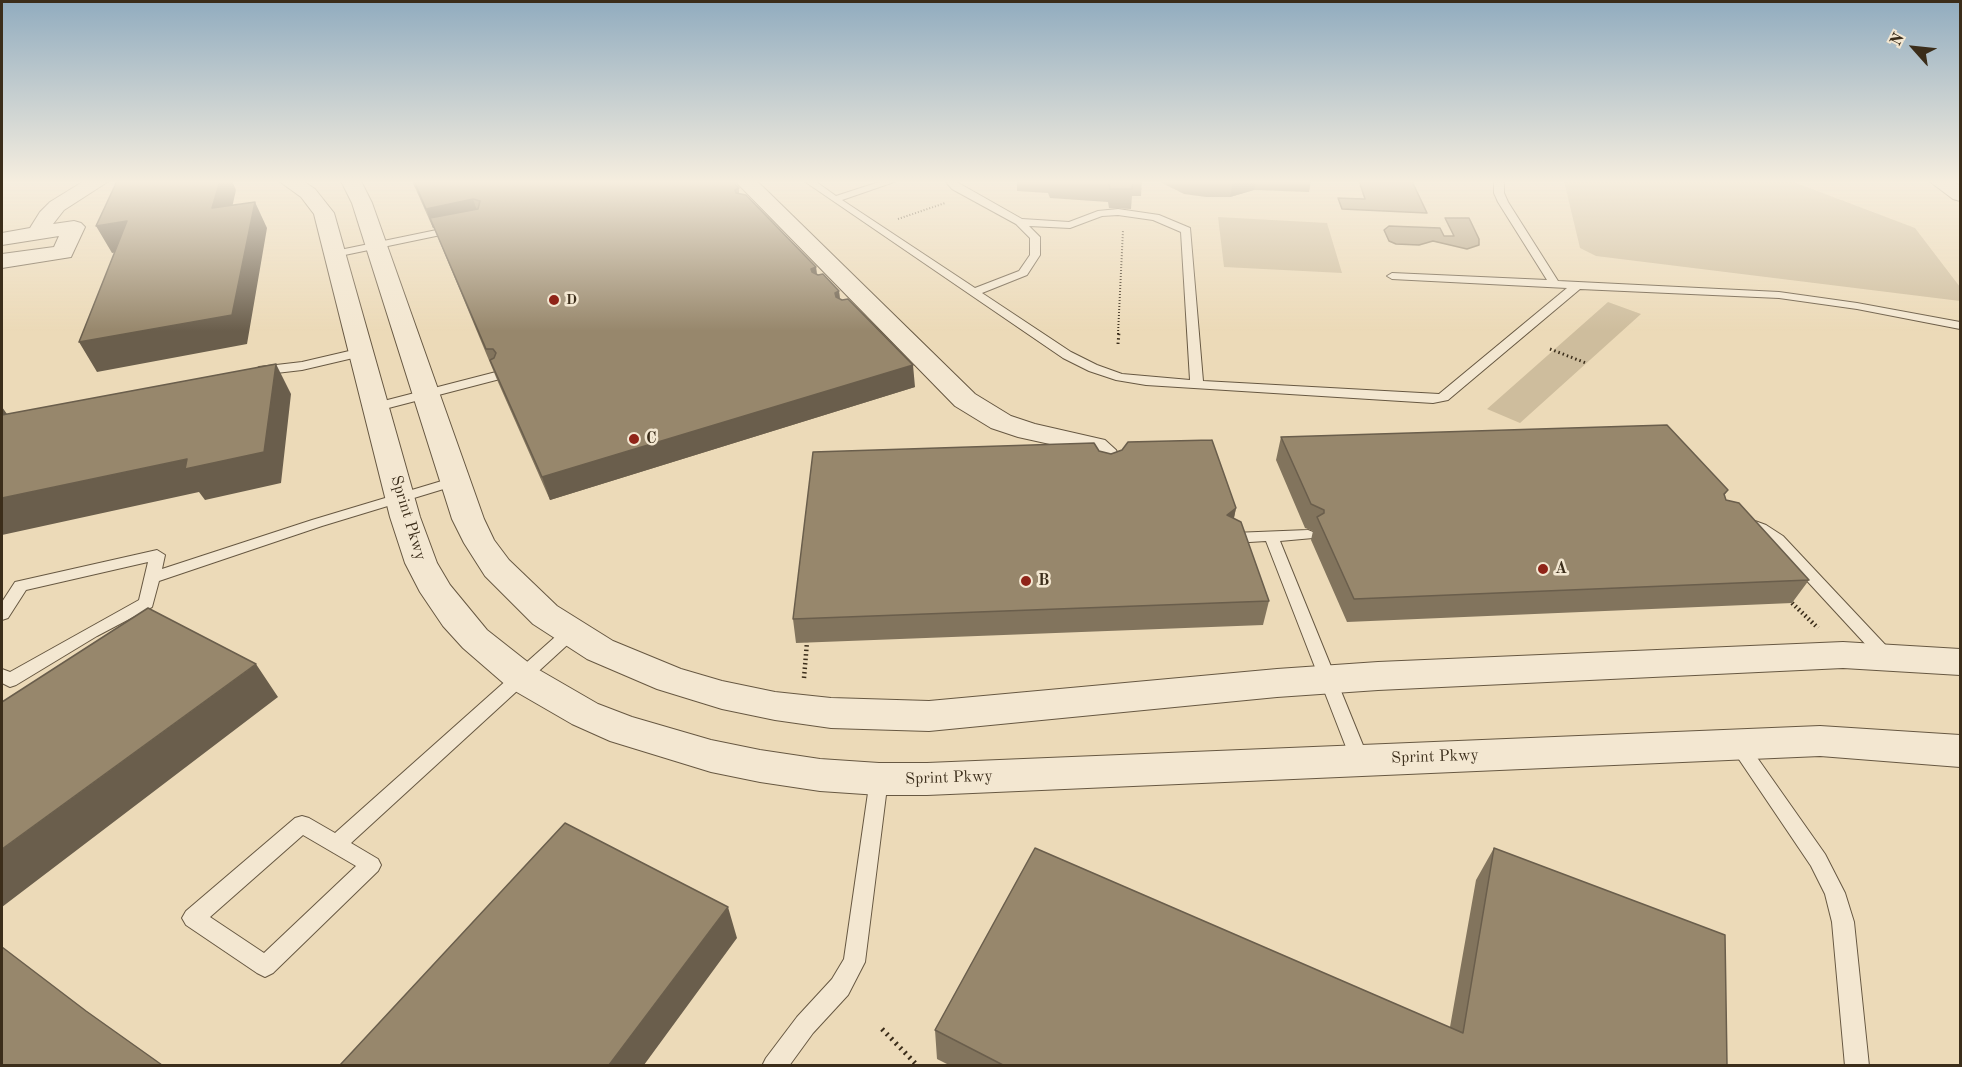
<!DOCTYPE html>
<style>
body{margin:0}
#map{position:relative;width:1962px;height:1067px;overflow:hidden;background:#ecdab8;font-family:"Old Standard TT",serif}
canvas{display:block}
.frame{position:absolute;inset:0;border:3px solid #3b2d1a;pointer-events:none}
.north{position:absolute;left:1884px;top:18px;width:60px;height:60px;-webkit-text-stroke:4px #f3e7d1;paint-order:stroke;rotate:297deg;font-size:16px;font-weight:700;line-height:24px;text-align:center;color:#3b2d1a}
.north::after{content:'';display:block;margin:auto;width:21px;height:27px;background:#3b2d1a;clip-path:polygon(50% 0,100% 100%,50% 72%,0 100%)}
</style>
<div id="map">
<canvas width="1962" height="1067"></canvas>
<div class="frame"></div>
<div class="north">N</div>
</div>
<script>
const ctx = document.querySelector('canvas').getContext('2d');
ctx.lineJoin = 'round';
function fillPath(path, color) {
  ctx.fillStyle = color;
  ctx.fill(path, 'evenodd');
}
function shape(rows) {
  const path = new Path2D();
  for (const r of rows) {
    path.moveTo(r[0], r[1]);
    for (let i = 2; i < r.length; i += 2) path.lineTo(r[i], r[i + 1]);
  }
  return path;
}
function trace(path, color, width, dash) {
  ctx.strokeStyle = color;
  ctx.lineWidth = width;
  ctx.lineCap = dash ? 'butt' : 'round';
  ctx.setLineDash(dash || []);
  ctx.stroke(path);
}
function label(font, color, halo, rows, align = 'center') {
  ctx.font = font + ' "Old Standard TT",serif';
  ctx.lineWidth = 5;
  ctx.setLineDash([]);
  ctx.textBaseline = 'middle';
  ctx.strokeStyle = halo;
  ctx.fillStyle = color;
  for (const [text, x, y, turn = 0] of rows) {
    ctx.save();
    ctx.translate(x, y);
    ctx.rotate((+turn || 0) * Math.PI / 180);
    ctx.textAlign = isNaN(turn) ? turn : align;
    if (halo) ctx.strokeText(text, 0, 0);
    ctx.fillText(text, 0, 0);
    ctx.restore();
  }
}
const green = shape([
 [1564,181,1791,181,1915,228,1960,287,1960,301,1596,256,1580,248],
 [1218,217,1327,223,1342,273,1224,267],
 [1608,302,1641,314,1520,423,1487,409]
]);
const water = shape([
 [1359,181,1412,181,1427,213,1342,209,1338,198,1365,199,1359,181],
 [1445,218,1469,218,1479,239,1479,245,1467,249,1433,241,1419,245,1396,244,1389,241,1384,230,1389,226,1440,228,1444,236,1454,236,1445,218]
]);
const pathFar3 = shape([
 [898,219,945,203],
 [1118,334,1123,230]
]);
const pathFar2 = shape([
 [1118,344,1119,332],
 [1550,349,1586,363]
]);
const pathFar1 = shape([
 [1792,603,1818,628],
 [804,678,807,642]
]);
const path = shape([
 [882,1029,916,1064]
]);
const lane = shape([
 [804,181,815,181,836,196,882,181,897,181,842,200,975,288,1019,271,1030,255,1030,238,1016,224,952,189,945,181,955,181,1022,219,1069,222,1098,211,1118,209,1159,215,1190,228,1203,381,1439,394,1567,288,1392,279,1387,276,1392,273,1547,280,1498,202,1494,193,1494,181,1504,181,1504,193,1508,202,1558,281,1779,292,1857,303,1960,322,1960,329,1857,309,1779,298,1580,289,1448,400,1433,403,1146,385,1116,380,1089,371,1063,358,804,181],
 [1118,215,1153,220,1181,232,1190,380,1122,374,1097,365,1071,352,982,293,1027,275,1040,255,1040,237,1029,226,1070,228,1102,216,1118,215],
 [456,226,461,229,460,231,335,257,330,254,335,251,456,226],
 [362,348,368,352,366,355,302,370,259,375,253,371,259,367,302,362,362,348],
 [496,372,500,373,502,376,500,379,377,411,371,407,372,404,496,372],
 [455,477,460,478,462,481,460,484,322,526,159,581,152,607,97,636,16,685,10,687,2,683,2,669,10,672,139,600,148,562,26,590,8,618,2,620,2,602,15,582,157,550,165,555,162,569,312,520,455,477],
 [1744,517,1766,525,1783,536,1892,652,1894,656,1892,660,1886,662,1880,660,1773,544,1756,531,1739,525,1737,522,1739,519,1744,517],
 [1308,530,1313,532,1316,535,1313,538,1280,541,1369,760,1367,765,1360,768,1353,765,1351,760,1266,541,1233,543,1225,538,1233,533,1308,530],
 [570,627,576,629,578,633,576,637,351,843,378,859,381,865,378,871,273,973,265,977,257,973,186,925,182,918,186,911,295,818,302,816,309,818,335,833,564,629,570,627],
 [303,835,356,866,264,953,210,917,303,835],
 [1738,737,1744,739,1825,854,1845,893,1854,922,1869,1066,1845,1066,1832,922,1825,894,1811,866,1732,749,1729,744,1732,739,1738,737],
 [879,771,886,773,888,779,865,962,848,995,813,1033,789,1066,762,1066,766,1058,797,1017,832,979,844,959,870,779,872,773,879,771]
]);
const street = shape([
 [84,181,109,181,64,210,53,224,74,221,81,223,85,227,71,257,2,268,2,254,54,247,59,236,2,245,2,233,30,228,40,212,50,202,84,181],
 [279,181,303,181,315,189,334,213,420,517,437,563,450,585,487,630,534,667,598,704,632,717,711,740,760,750,820,759,879,763,927,763,1820,726,1960,735,1960,767,1820,756,927,795,879,795,820,791,760,782,711,772,610,741,572,724,508,687,463,648,443,626,420,592,405,563,390,517,314,214,301,197,279,181],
 [341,181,361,181,372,203,484,519,494,540,509,560,557,606,613,641,681,669,722,681,775,692,831,698,929,701,1277,669,1378,662,1843,642,1960,649,1960,675,1843,668,1378,690,1277,697,929,731,831,728,775,720,722,709,657,689,587,659,533,624,485,576,464,543,452,519,352,203,341,181],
 [735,181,757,181,975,394,1011,416,1035,424,1105,440,1116,450,1123,466,1118,472,1108,475,1098,472,1089,455,1086,452,1018,437,991,428,955,406,735,181],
 [1929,181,1953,181,1960,186,1960,201,1953,199,1929,181]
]);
const wall = shape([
 [412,181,732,181,739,188,739,194,816,267,817,275,839,291,840,299,915,387,550,500,498,382,434,228,433,228],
 [1017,181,1142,181,1141,196,1132,196,1131,209,1109,208,1108,202,1050,198,1048,193,1017,191],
 [1158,181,1316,181,1311,182,1309,192,1254,190,1230,197,1206,197,1184,194],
 [1281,437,1728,490,1724,496,1726,500,1809,580,1792,603,1347,622,1311,540,1313,531,1305,528,1276,460],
 [1099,451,1236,508,1234,518,1269,601,1263,625,796,643,793,619],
 [1494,848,1727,1065,949,1065,937,1059,935,1030,1450,1027,1476,880]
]);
const shadedWall = shape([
 [220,181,232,181,236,190,226,235,212,208],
 [1233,181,1256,181,1254,190,1230,197],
 [473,199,480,219,430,218,434,228,433,228,426,209],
 [255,202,267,228,247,344,97,372,79,342],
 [127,221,142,248,112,253,96,226],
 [816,267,818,288,811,269],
 [839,291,841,312,837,314,835,293],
 [276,364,291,394,281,483,205,500,199,492,2,535,2,498,187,459],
 [913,365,915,387,550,500,542,477],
 [2,407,12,421,2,445],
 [1236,508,1231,531,1227,515],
 [256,664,278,697,2,907,2,849],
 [728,907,737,938,644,1065,609,1065]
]);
const building = shape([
 [117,181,220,181,212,208,255,202,232,315,79,342,127,221,96,226,117,181],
 [414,181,732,181,739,188,735,190,736,193,746,195,816,267,811,269,812,272,818,275,823,274,839,291,835,293,836,297,842,300,848,299,913,365,542,477,490,360,494,358,496,353,493,349,486,349,430,218,478,209,480,201,473,199,426,209,414,181],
 [1087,181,1133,181,1132,189,1110,189,1109,183,1087,181],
 [276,364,264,452,185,469,187,459,2,498,2,415,276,364],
 [1667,425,1728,490,1724,494,1726,500,1739,503,1809,580,1354,599,1317,517,1324,513,1324,510,1311,504,1281,437,1667,425],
 [1212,440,1236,508,1227,515,1241,522,1269,601,793,619,813,452,1094,443,1099,451,1111,454,1122,450,1128,442,1212,440],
 [148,608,256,664,2,849,2,702,148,608],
 [565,823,728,907,609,1065,340,1065,565,823],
 [1035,848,1463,1033,1494,848,1725,935,1727,1065,1003,1065,935,1030,1035,848],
 [2,947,86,1011,162,1065,2,1065,2,947]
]);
const markers = [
 [554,300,6,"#8f2418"],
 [634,439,6,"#8f2418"],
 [1543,569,6,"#8f2418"],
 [1026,581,6,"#8f2418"]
];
const farPoinames = [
 ["D",566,300]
];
const poiNames = [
 ["C",646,439],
 ["A",1555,569],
 ["B",1038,581]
];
const streetNames = [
 ["Sprint Pkwy",408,518,73],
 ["Sprint Pkwy",1435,757,-2],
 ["Sprint Pkwy",949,778,-2]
];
fillPath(green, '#cebd9d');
fillPath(water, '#b09f82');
trace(water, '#817158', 1.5);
trace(lane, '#675842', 2);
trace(street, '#675842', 2);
trace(pathFar3, '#3b2d1a', 2, [1, 2]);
trace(pathFar2, '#3b2d1a', 3, [1.5, 3]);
trace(pathFar1, '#3b2d1a', 4.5, [1.5, 3]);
trace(path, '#3b2d1a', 5, [2, 4.5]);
fillPath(lane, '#f3e7d1');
fillPath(street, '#f3e7d1');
fillPath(wall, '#82745d');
fillPath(shadedWall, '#6a5e4c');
fillPath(building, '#97876c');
trace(building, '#6a5e4c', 1.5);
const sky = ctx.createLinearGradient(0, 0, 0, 331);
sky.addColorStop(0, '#91acbf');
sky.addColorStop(0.55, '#f6eedf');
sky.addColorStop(1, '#f6eedf00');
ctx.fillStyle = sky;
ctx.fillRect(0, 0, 1962, 331);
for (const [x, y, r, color] of markers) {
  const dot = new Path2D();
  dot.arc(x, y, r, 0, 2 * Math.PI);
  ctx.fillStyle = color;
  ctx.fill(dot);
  trace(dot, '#f3e7d1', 2);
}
label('bold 14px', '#3b2d1a', '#f3e7d1', farPoinames, 'left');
label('bold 16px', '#3b2d1a', '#f3e7d1', poiNames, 'left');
label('16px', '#3b2d1a', '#f3e7d1', streetNames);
</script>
